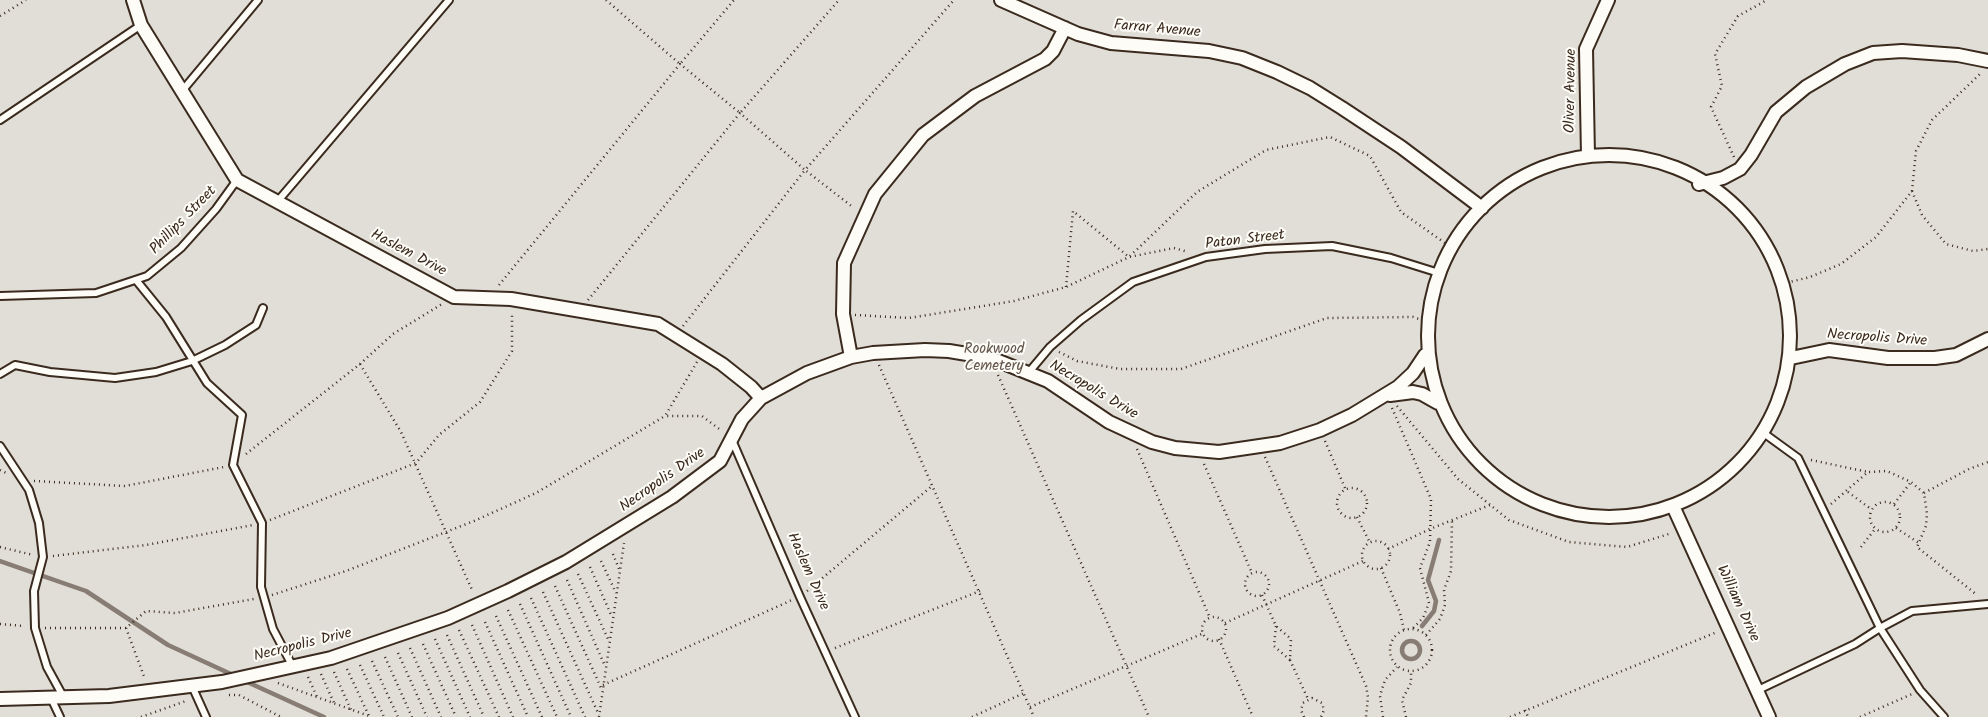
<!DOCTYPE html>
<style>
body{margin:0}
canvas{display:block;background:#fdfcf7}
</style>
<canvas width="1988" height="717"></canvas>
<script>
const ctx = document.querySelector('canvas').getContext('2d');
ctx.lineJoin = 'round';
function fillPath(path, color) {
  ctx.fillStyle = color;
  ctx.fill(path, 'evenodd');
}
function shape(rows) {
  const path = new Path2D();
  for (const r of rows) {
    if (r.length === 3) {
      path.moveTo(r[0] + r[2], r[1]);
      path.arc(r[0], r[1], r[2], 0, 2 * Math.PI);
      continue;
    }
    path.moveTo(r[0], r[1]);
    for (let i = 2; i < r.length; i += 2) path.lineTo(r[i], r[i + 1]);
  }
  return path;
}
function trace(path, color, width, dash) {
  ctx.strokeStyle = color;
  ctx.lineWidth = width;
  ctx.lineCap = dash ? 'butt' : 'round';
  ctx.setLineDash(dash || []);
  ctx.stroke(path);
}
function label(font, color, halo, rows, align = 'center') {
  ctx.font = font + ' Kalam,sans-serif';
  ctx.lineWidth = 4;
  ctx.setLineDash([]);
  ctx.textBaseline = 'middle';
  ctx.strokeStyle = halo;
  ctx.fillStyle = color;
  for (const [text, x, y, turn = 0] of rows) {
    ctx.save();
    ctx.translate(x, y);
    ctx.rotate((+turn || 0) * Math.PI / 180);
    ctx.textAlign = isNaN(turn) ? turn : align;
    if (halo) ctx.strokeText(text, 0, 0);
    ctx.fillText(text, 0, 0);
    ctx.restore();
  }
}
const green = shape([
 [0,0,1988,0,1988,717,0,717]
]);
const stream = shape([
 [0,561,86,591,168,645,233,675],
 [1422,626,1434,611,1436,601,1428,580,1439,540],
 [1411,650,9],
 [245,681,324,717]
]);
const path = shape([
 [606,0,680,64,734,0],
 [0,16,26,0],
 [1734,157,1711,107,1722,86,1715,54,1738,16,1767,0],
 [1912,191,1922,215,1946,244,1973,251,1988,249],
 [1782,284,1810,277,1841,264,1876,237,1912,191,1916,151,1932,120,1981,73],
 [499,285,680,64,740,113,839,0],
 [1066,287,1073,211,1129,257,1197,192,1266,150,1330,137,1370,156,1401,212,1452,248],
 [588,300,740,113,805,170,954,0],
 [855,315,909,318,1014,301,1066,287,1129,257,1174,248,1188,252],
 [683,326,805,170,854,208],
 [1059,352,1077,361,1120,369,1181,369,1327,318,1413,317,1425,321],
 [697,362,665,416,702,416,722,431],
 [360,364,401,432,473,592],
 [879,365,1034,717],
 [998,375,1149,717],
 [1397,406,1458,479,1509,520,1569,542,1627,547,1672,533],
 [1392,408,1431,499,1430,542,1420,568,1429,603,1423,618,1412,629],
 [1325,441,1345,488],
 [1137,449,1210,618],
 [246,454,360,364,393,334,442,304],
 [1265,457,1366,686,1368,697,1366,717],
 [1811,460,1868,472],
 [1204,464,1252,573],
 [0,470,6,473],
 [34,481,125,486,224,467],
 [1352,503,15],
 [1848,492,1871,509],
 [1924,493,1969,469,1988,462],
 [1885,517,15],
 [1831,504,1868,472,1887,471,1911,482,1924,493,1927,514,1926,526,1917,547,1977,595],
 [1894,504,1911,482],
 [1357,517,1370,543],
 [270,520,416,463,439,435,480,402,512,351,512,313],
 [1896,528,1919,543],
 [1376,555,14],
 [0,547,33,555],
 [1861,547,1875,529],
 [1388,549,1430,529,1490,505],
 [613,554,619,569],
 [53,556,146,545,253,525],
 [601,561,616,593],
 [590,567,612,617],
 [1381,568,1400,613,1404,630],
 [1257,584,12],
 [578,574,609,641],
 [567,580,605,666],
 [555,586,602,690],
 [807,591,932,486],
 [543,592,599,715],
 [272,595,346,571,474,521,536,493,665,416],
 [1262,595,1276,626,1291,639,1290,660,1274,646,1276,626],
 [531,598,585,717],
 [520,604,571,717],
 [508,610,557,717],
 [496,616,542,717],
 [1214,629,12],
 [485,622,528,717],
 [1225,623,1363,561],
 [0,624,24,626],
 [472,625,513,717],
 [45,628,126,628,146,611,175,613,254,599],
 [126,628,145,679],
 [1411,650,21],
 [459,630,499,717],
 [447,635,484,717],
 [1426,635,1440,619,1445,605,1444,590,1451,571,1452,521],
 [435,639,470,717],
 [1219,639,1253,717],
 [423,644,456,717],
 [410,648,441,717],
 [835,648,980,591],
 [398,653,427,717],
 [385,657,412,717],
 [1290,660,1308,699],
 [372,661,398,717],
 [360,665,384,717],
 [347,669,369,716],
 [334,672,351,710],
 [321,674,334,703],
 [308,677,317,697],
 [278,683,372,717],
 [603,685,792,600],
 [229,695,239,695,281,717],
 [1030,707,1204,633],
 [1525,710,1528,717],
 [141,717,186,701],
 [599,717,624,543],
 [972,717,1024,693],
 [1304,717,1301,710,1303,703,1312,698,1322,703,1324,710,1321,717],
 [1383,717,1380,696,1382,689,1385,680,1397,667],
 [1406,717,1402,700,1411,683,1411,671],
 [1510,717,1717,632],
 [1860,717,1912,694]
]);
const lane = shape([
 [182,91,258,0],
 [0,120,141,25],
 [277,202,449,0],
 [136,280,166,317,207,383,242,415,233,465,262,523,261,587,273,629,293,667],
 [0,296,96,293,147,276,181,248,216,209,237,180],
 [1029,372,1050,347,1081,320,1133,282,1206,257,1265,249,1332,246,1391,258,1439,273],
 [0,374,15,365,50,372,115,378,156,372,192,361,225,345,256,325,263,308],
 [1765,434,1798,458,1880,628,1912,611,1988,604],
 [732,440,800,597,855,717],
 [0,446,29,490,39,523,43,557,34,591,35,628,47,667,64,698],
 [192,686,206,717],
 [1758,690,1855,644,1880,628,1920,690,1944,717],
 [51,698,60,717]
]);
const street = shape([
 [133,0,141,25,237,180,454,297,511,299,658,324,722,364,751,387,761,398],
 [1001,0,1078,34,1111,43,1209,51,1242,58,1277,72,1310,88,1342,108,1401,147,1482,208],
 [1609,336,181],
 [1588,156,1586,49,1608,0],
 [1699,184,1723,178,1740,169,1751,155,1776,112,1806,87,1845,64,1873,53,1902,51,1958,55,1988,61],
 [851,357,843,314,844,263,875,194,923,135,975,96,1045,59,1053,51,1065,28],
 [1791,358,1829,350,1888,358,1935,358,1956,355,1988,339],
 [1390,395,1413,392,1422,394,1438,403],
 [1673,506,1769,717],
 [0,699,109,696,222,682,331,658,448,618,508,591,566,562,672,497,720,461,742,419,761,398,807,373,851,357,873,353,925,350,949,351,991,358,1048,381,1109,422,1152,442,1175,448,1219,452,1280,443,1320,430,1352,415,1398,387,1413,373,1425,355]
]);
const streetNames = [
 ["Farrar Avenue",1157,30,5],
 ["Oliver Avenue",1572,91,-89],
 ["Phillips Street",184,221,-46],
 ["Paton Street",1245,241,-7],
 ["Haslem Drive",408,254,28],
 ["Necropolis Drive",1877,339,4],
 ["Necropolis Drive",1093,391,31],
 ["Necropolis Drive",663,481,-35],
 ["Haslem Drive",807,572,66],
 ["William Drive",1737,604,65],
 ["Necropolis Drive",303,646,-14]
];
const parkNames = [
 ["Rookwood",994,350],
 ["Cemetery",994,367]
];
fillPath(green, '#e1ded7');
trace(stream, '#887d74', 4.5);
trace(lane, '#3b2a1e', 10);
trace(street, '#3b2a1e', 16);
trace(path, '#3b2a1e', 2.5, [1, 4]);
trace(lane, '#fdfcf7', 6);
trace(street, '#fdfcf7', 12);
label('15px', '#3b2a1e', '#fdfcf7', streetNames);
label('15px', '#64574c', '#fdfcf7', parkNames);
</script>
